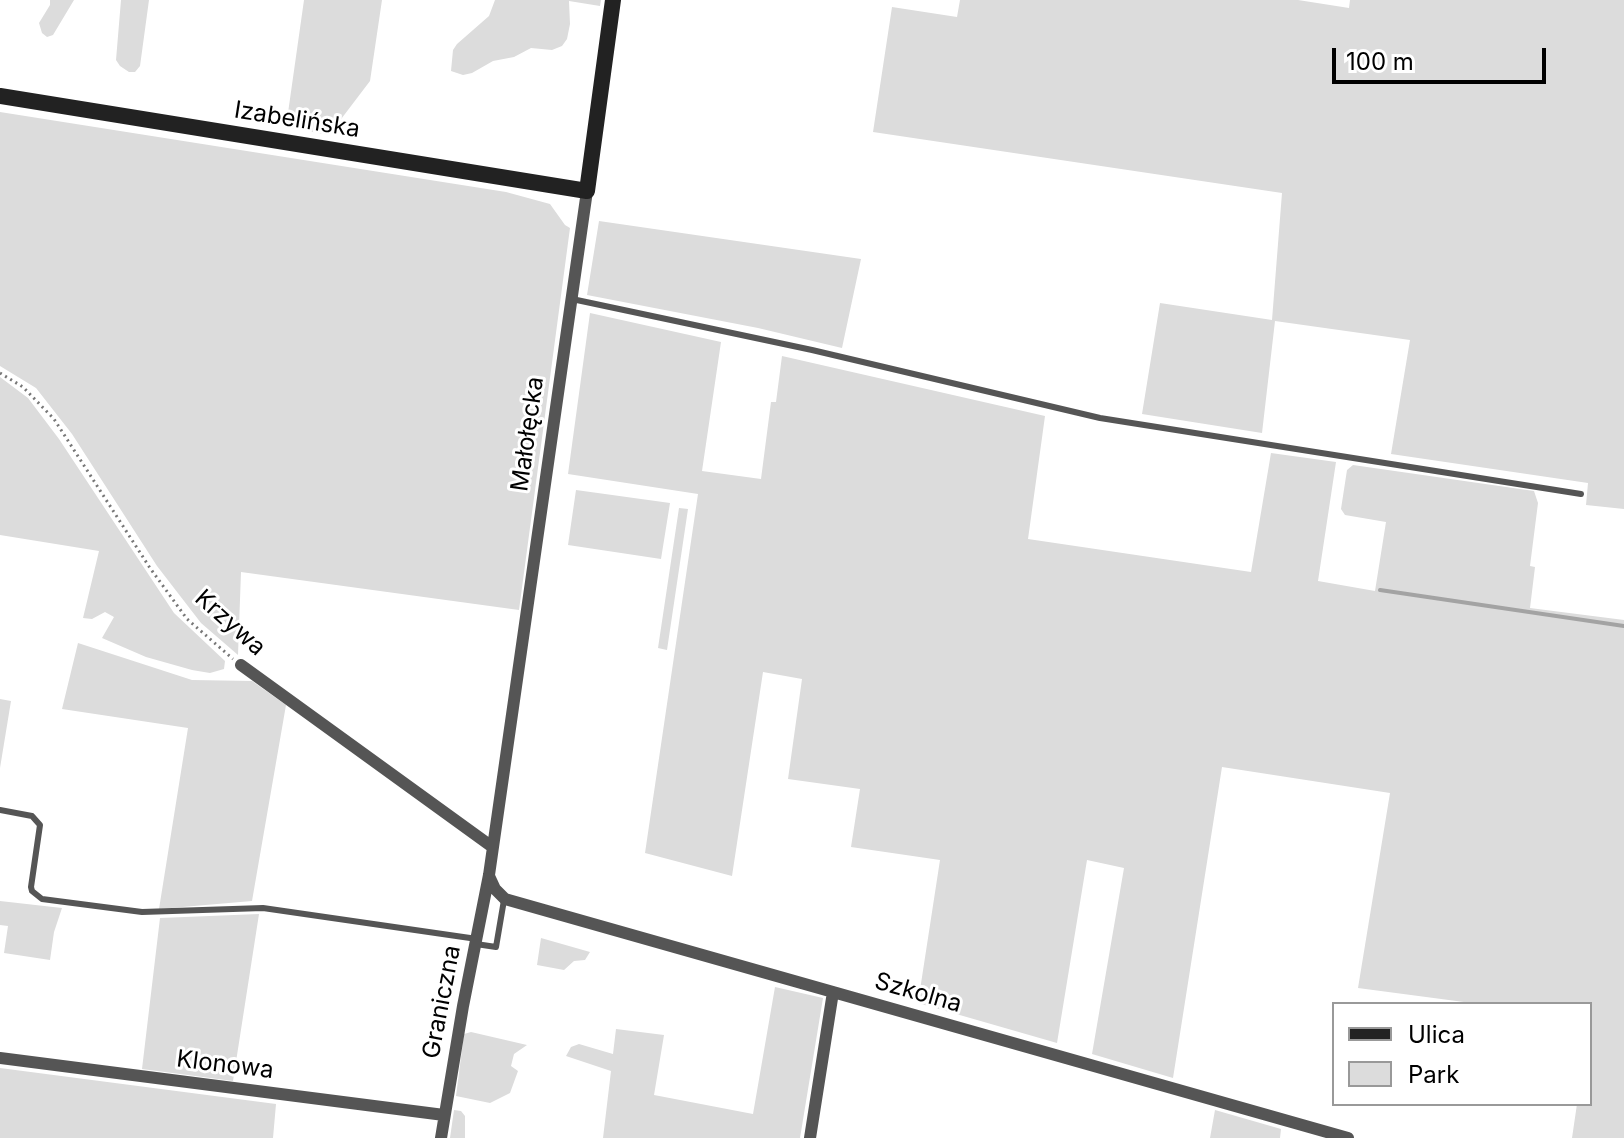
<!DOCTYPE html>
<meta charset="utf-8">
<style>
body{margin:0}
#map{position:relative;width:1624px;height:1138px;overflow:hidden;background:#fff;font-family:Inter,sans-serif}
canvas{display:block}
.legend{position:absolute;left:1332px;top:1002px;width:260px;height:104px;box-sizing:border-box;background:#fff;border:2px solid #999;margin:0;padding:10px 14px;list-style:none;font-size:24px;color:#000}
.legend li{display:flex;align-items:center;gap:16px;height:40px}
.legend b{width:40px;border:2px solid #999}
.scale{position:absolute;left:1332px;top:48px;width:214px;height:36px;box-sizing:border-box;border:4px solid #000;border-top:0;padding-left:10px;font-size:24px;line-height:28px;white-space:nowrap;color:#000;-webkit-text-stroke:6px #fff;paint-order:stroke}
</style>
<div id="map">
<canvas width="1624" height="1138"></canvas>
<ul class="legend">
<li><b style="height:10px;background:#222"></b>Ulica</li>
<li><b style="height:22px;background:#dcdcdc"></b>Park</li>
</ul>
<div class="scale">100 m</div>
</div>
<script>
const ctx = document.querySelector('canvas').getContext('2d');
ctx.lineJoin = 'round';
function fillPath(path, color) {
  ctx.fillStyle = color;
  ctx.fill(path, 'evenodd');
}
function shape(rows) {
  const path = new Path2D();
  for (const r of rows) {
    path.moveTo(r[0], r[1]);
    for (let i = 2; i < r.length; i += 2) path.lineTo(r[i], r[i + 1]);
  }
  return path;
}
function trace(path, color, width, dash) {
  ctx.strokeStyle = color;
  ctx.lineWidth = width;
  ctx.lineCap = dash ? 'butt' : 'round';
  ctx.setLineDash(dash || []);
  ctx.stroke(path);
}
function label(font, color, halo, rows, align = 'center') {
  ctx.font = font + ' Inter,sans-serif';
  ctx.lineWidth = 6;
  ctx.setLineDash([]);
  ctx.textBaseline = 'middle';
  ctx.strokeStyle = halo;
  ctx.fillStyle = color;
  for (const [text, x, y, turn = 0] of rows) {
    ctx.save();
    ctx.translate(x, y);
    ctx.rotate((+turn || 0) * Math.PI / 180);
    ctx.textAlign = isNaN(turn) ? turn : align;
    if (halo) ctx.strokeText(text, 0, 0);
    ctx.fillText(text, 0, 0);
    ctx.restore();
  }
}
const green = shape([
 [50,0,74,0,53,35,47,37,42,33,39,23,50,5],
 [121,0,149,0,140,66,135,72,129,72,120,66,116,60],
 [304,0,382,0,370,81,329,135,286,127],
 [495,0,601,0,600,6,569,1,570,24,567,39,562,46,552,50,531,48,514,57,493,61,472,73,463,75,451,71,453,50,457,44,489,16],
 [960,0,1298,0,1349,8,1350,0,1624,0,1624,509,1586,505,1588,483,1391,454,1410,340,1275,321,1262,433,1142,414,1160,303,1272,320,1282,193,873,132,892,7,957,17],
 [0,112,506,192,550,204,565,225,570,228,519,610,241,572,238,655,201,623,157,566,72,434,36,388,0,366],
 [599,221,861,259,842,348,758,328,587,295],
 [590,313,721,342,702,471,761,479,771,402,776,402,782,356,1045,416,1028,539,1251,572,1271,453,1336,462,1318,581,1375,591,1386,522,1345,515,1341,509,1347,470,1353,465,1534,491,1538,503,1530,566,1535,567,1530,608,1624,620,1624,1138,1572,1138,1577,1104,1590,1104,1590,1004,1479,1004,1358,988,1390,793,1222,767,1173,1078,1092,1054,1124,868,1087,860,1057,1043,918,1003,940,860,851,847,860,789,788,779,802,679,763,672,732,876,645,853,698,494,568,474],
 [0,377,28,398,59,439,174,613,225,661,224,669,210,673,192,670,146,657,102,638,114,617,105,612,92,619,83,618,99,551,0,535],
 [576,490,670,503,661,559,568,545],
 [679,508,688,509,667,650,658,648],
 [78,643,192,680,252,681,286,705,252,901,159,909,188,728,62,709],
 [0,699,11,701,0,768],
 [0,901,62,908,54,932,50,960,4,953,8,926,0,925],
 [259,914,233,1081,142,1069,160,918],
 [541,938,590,952,585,960,574,961,564,970,537,965],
 [775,987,823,998,800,1138,603,1138,611,1071,566,1056,571,1047,579,1044,613,1054,616,1029,664,1035,654,1095,753,1114],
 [471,1032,527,1045,514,1054,511,1066,518,1071,510,1093,490,1103,456,1096,464,1034],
 [0,1068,276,1104,273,1138,0,1138],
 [454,1110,461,1111,465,1116,465,1138,450,1138],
 [1215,1110,1281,1129,1280,1138,1210,1138]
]);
const stream = shape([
 [1380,590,1624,626]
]);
const path = shape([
 [0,373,23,387,54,419,150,568,187,619,233,659]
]);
const lane = shape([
 [572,299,812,350,1100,418,1581,494],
 [0,810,32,816,40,825,31,887,32,891,42,899,142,912,263,908,477,939],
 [476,944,496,947,504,900]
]);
const street = shape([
 [241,665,491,846],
 [489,876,495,889,505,899,1348,1138],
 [0,1058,444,1115],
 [441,1138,463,1006,489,875,587,191],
 [810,1138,833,992]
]);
const secondary = shape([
 [0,96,587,191,613,0]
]);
const streetNames = [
 ["Izabelińska",297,120,9],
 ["Małołęcka",528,434,-82],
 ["Krzywa",230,623,42],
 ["Szkolna",918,993,16],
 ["Graniczna",442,1002,-79],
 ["Klonowa",225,1065,7]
];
fillPath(green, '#dcdcdc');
trace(stream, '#a3a3a3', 4);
trace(path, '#777', 3, [2, 4]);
trace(lane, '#555', 6);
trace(street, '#555', 12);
trace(secondary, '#222', 16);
label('24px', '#000', '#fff', streetNames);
</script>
